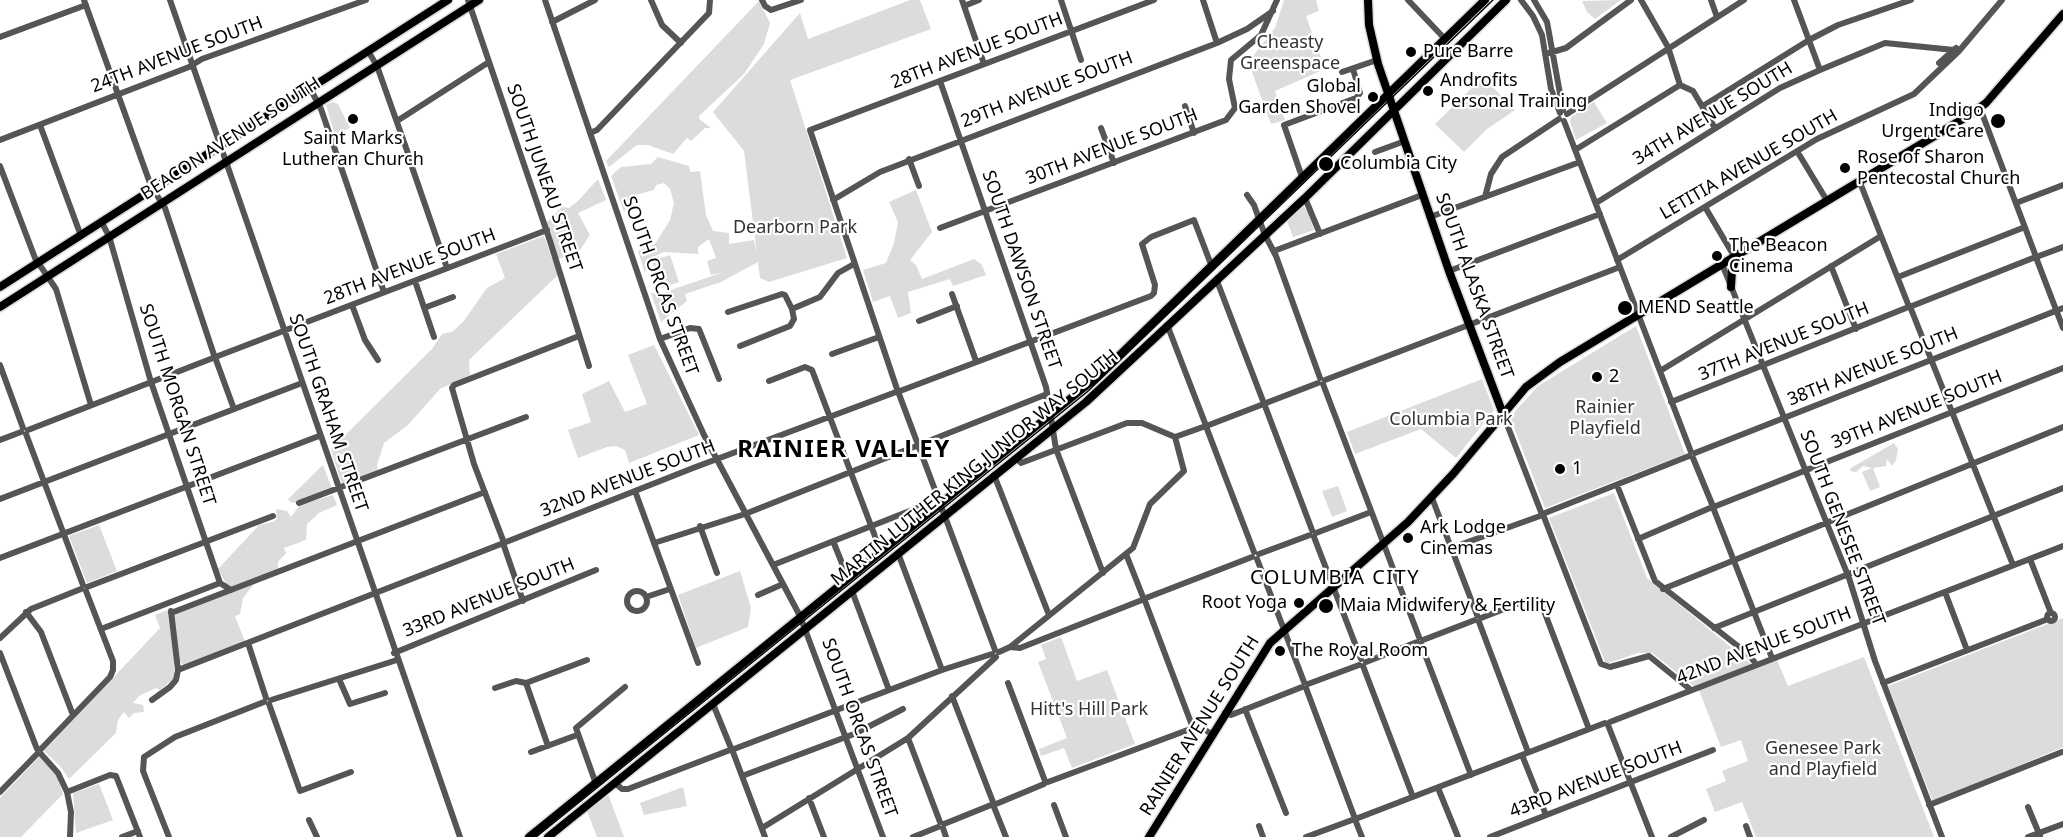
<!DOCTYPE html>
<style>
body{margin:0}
canvas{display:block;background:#fff}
</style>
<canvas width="2063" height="837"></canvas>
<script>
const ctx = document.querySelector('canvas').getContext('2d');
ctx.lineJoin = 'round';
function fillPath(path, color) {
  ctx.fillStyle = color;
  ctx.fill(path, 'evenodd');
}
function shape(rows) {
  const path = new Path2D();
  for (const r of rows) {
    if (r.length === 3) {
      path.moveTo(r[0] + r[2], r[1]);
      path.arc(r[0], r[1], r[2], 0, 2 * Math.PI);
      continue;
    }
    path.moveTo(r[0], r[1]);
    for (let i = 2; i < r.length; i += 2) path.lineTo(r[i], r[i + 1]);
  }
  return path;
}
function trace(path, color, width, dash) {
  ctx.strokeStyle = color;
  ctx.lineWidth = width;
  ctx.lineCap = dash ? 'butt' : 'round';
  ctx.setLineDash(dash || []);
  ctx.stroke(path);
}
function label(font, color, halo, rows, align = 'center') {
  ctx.font = font + ' "Noto Sans",sans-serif';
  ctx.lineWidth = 4.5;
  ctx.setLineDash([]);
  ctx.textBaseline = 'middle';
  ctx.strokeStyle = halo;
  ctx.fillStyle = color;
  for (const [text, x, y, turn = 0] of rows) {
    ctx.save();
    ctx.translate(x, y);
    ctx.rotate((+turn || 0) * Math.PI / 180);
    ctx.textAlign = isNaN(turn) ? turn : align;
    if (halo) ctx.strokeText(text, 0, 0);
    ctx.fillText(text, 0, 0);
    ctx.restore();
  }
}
const green = shape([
 [910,0,920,0,931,29,790,80,847,258,769,282,760,278,758,262,721,282,685,294,687,301,661,322,651,293,659,294,721,273,711,275,707,261,716,258,709,239,698,247,698,254,664,252,647,260,645,274,638,251,655,244,670,220,674,203,670,189,664,183,656,185,654,190,631,196,624,212,611,176,621,167,651,164,658,157,689,166,690,172,700,171,706,215,713,231,729,233,729,244,754,240,757,254,744,151,713,112,800,13,808,39],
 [1284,0,1316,0,1319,11,1306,16,1325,69,1275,91,1285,120,1271,124,1252,72,1253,56,1275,28],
 [1621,0,1595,19,1587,12,1582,1],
 [759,1,770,23,764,44,744,74,699,116,699,119,711,128,705,128,691,141,687,138,673,154,648,145,637,145,609,167,606,161],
 [1481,79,1485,79,1515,110,1487,129,1464,152,1435,124],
 [333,102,338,104,350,128,338,133,341,141,337,142,326,105],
 [1594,102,1607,123,1576,140,1570,121,1571,117],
 [598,179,606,200,578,213,590,235,580,250,558,259,546,223,562,207,569,208,577,202],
 [916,190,932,232,910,260,916,265,922,279,974,259,982,265,986,275,953,286,950,279,908,292,911,313,898,318,890,296,873,302,863,270,886,263,894,243,898,222,889,202],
 [1303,206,1307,210,1314,230,1293,237,1287,221],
 [544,236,558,275,469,360,470,375,440,389,408,425,384,443,377,465,378,471,342,485,331,449,432,349,442,334,452,332,463,322,487,288,505,278,496,254],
 [670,255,679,282,661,288,652,261],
 [1636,326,1685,454,1545,508,1510,417,1538,386],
 [654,345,699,435,629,463,625,450,616,446,607,447,578,458,568,430,591,422,582,394,609,381,625,412,647,404,628,355],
 [1482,379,1494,410,1456,458,1421,429,1355,454,1347,432],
 [1894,443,1898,449,1896,460,1892,466,1887,459,1886,466,1873,468,1880,487,1870,491,1862,472,1872,468,1863,466,1856,472,1850,471,1851,468],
 [323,465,332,489,294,503,290,502,288,499],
 [1338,486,1347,511,1332,517,1322,491],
 [1614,493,1647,578,1756,668,1777,660,1788,686,1864,657,1934,837,1756,837,1742,802,1715,812,1706,789,1726,781,1722,771,1748,761,1741,740,1721,747,1699,690,1652,653,1638,653,1606,664,1549,518],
 [333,495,337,505,319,513,307,524,306,540,284,548,286,553,278,562,278,570,233,588,227,585,218,569,259,525,273,522,277,519,276,509,287,511,291,517,300,505],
 [99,525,117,571,87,583,69,536],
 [740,571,751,608,748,627,696,648,678,595],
 [254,584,243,598,240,614,235,616,245,642,184,665,179,661,174,615],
 [168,610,174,649,174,678,160,690,156,688,139,696,133,703,143,705,144,712,134,713,129,718,124,712,118,720,116,733,69,779,61,767,44,751,160,628,155,615],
 [2063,618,2063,747,1933,802,1888,686],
 [1061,637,1077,681,1107,670,1135,744,1072,768,1064,748,1041,756,1039,749,1067,738,1038,662,1046,659,1041,645],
 [39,757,57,776,63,794,21,837,0,837,0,798],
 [99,784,113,820,76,833,73,793],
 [683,787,687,806,644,815,640,803],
 [608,794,624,837,597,837,587,811]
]);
const minor = shape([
 [84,0,151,186,165,208,214,355],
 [170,0,460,837],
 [468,0,550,241,589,366],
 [545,0,660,339,704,435,800,616,883,837],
 [651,0,662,25,681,43],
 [762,0,765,6,771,10,801,0],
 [962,0,984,64],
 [1061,0,1081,60],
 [1203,0,1217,43],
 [1408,0,1445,39],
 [1521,0,1533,16,1542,35,1551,89,1560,113],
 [1534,0,1547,22,1563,110],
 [1641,0,1668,47,1680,85],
 [1711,0,1717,17],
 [1794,0,1820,70],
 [964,6,979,0],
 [552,22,595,0],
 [0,37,86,5],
 [368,51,377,66,410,159],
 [1549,53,1566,48,1631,0],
 [1939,63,1956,48],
 [1342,72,1377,60],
 [940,81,1046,387,1056,449,1103,573],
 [1680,85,1693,91,1715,128],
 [310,88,321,109,384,292],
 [1185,106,1194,133],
 [1703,106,1809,40,1838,25,1911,0],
 [1980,108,2035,254],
 [1567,114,1744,0],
 [397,121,489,62],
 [1564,121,1691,452],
 [40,125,81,236],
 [1101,128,1114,163],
 [590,133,597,130,709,13,710,0],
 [0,140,189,67,202,59,366,0],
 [1575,150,1680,85],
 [1797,151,1826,199],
 [1375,152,1405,141],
 [909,159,919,186],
 [0,166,35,258,56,289,91,405],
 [412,167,447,268],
 [1302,177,1284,125,1356,98,1360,93,1353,69],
 [1859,180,1908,304],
 [1247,195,1254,205,1266,238],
 [1485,197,1491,174,1502,157,1559,119],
 [1305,198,1320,234],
 [833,200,880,172,1217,43,1247,29,1273,11],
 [1596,203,1780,88,1820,70,1885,43,1954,50],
 [2016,203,2063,185],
 [1705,207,1734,256],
 [1430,217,1580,162],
 [102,223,109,236,151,382,220,583,231,590],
 [940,228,1226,120,1235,108,1229,79,1231,60,1261,35,1277,0],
 [1265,235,1276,256,1320,378],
 [1274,251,1422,195],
 [2039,256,2063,247],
 [1617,260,1817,139,1914,94,1959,51,2002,0],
 [2037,260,2063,328],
 [1722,264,1849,578,1875,661,1942,837],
 [1831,266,1856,329],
 [1449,271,1600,214],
 [1898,277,2025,227],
 [415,281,434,337],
 [1217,281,1263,401],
 [952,294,976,361],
 [352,305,365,340,378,360],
 [1912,306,2033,258],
 [424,308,453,297],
 [792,309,820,297,838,273,854,264],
 [1911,309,2013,565],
 [728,312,782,294,785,295,792,309,794,319,790,326,740,346],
 [919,321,957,306],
 [1168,327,1205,423],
 [660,339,690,328,699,329,719,379],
 [832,354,879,337],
 [218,356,547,230],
 [216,360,234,409],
 [0,365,23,428],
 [1660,371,1881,236],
 [1325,380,1620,267],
 [769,381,805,367,812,370,881,552],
 [1323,384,1419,637],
 [897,389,810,130,1154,0],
 [900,391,1151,296,1154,293,1155,285,1142,244,1151,237,1194,220,1212,267],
 [899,394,995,650],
 [1671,402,1906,308],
 [1266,403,1318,383],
 [1265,406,1312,530],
 [1503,414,1541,512],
 [1209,425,1261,405],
 [1207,429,1254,552],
 [28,430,213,358],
 [26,434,83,585],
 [0,440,21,432],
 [1695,453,2063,308],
 [1016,458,1021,463,1127,423,1142,423,1175,437,1203,427],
 [1693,458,1712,504],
 [994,475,1049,615],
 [1617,485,1655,581,1748,654,1756,664],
 [635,491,698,663],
 [1432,498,1477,615],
 [0,499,302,383],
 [299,503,526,417],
 [1716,506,2063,368],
 [1714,510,1772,658],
 [1545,513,1689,456],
 [1544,517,1601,664,1610,667,1649,656,1691,690],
 [700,526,717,573],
 [1316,533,1371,512],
 [1314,537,1361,659],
 [1638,539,1710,508],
 [503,540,474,464,452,388,454,385,579,336],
 [833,541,848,578],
 [506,542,693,468,896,392],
 [654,543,745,514,1047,394],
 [504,546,523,601],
 [1451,548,1540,516],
 [898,553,942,670],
 [1126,554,1143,597],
 [1259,554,1310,535],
 [0,558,319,436],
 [1257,559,1304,682],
 [2030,559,2051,613],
 [773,565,917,508],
 [87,587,273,516],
 [1663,589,2063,427],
 [637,601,10],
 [852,591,889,690],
 [1945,592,1967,650],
 [758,595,783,584],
 [646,597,670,589],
 [1146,598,1252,557],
 [1145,601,1193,728,1205,730,1212,734],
 [171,611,178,670],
 [26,612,41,632,73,715],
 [171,613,485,492],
 [2051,617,4],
 [1481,618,1530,599,1541,603,1589,729],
 [1479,622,1528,752],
 [1714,628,2063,488],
 [101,629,220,583],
 [0,638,31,609,81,589],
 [1423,640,1475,620],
 [248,643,266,698],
 [1421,644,1471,775],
 [1010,647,1020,648,1142,600],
 [999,652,1010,647,1133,548,1150,504,1184,471,1175,437],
 [0,653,37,749],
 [394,653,596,570],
 [1366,662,1417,642],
 [1363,666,1413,797],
 [339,679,350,704,385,693],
 [526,683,548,746],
 [1008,683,1045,781],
 [1883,683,2048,619],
 [1308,684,1359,665],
 [495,688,516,681,526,683,587,660],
 [1306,688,1354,816],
 [952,696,993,802],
 [152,700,170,687,176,680,178,670,501,544],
 [271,700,397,660],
 [269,704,300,791,351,772],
 [713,704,731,748],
 [1245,709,1286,813],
 [1225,713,1231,715,1302,687],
 [1610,722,2063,546],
 [1608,725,1652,837],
 [908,738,940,822],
 [41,749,110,677,113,670,113,661,86,591],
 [734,749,942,670,992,654],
 [531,752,577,735],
 [733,752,765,837],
 [41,754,58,773,67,792,71,812,70,837],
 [1522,755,1546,815],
 [742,776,854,734,903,709],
 [1048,782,1193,728],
 [615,783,622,789,628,789,730,750],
 [596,784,576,728,625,687],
 [1438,788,1458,837],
 [0,792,37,754],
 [67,792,110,775,116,776,140,837],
 [809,798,824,837],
 [996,804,1044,784],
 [1054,805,1066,837],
 [1929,805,2062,752],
 [994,807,1006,837],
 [2028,807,2040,836],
 [1358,818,1605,723],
 [309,820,317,837],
 [1356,822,1362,837],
 [944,824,991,805],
 [1259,826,1263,837],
 [1746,826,1750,837],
 [762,828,908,738,996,657],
 [943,828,946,837],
 [122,837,138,831],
 [169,837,143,771,144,757,175,737,264,702],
 [913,837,938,827],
 [1306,837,1352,820],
 [1490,837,1713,750],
 [1671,837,1704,820],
 [2028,837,2063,824]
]);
const major = shape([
 [1368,0,1369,25,1378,64,1449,271,1503,414],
 [0,287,448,0],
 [1731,287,1732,270,1737,254],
 [0,307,479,0],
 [529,837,1097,377,1485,0],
 [548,837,1086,402,1305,198,1506,0],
 [1149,837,1270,643,1408,522,1453,474,1526,387,1560,362,1971,114,1986,103,2063,14]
]);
const tram = shape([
 [536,837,1087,392,1493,0]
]);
const markers = [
 [1411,52,6,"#000"],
 [1428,91,6,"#000"],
 [1373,97,6,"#000"],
 [353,119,6,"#000"],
 [1998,121,8,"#000"],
 [1326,164,8,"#000"],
 [1845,168,6,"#000"],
 [1717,256,6,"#000"],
 [1625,308,8,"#000"],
 [1597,377,6,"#000"],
 [1560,469,6,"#000"],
 [1408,538,6,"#000"],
 [1299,603,6,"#000"],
 [1326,606,8,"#000"],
 [1280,651,6,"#000"]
];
const parkNames = [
 ["Cheasty",1290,43],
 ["Greenspace",1290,64],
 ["Dearborn Park",795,228],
 ["Rainier",1605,408],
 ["Playfield",1605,429],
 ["Columbia Park",1451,420],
 ["Hitt's Hill Park",1089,710],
 ["Genesee Park",1823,749],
 ["and Playfield",1823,770]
];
const streetNames = [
 ["28TH AVENUE SOUTH",977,51,-21],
 ["24TH AVENUE SOUTH",177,55,-21],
 ["29TH AVENUE SOUTH",1047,90,-21],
 ["34TH AVENUE SOUTH",1713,114,-31],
 ["BEACON AVENUE SOUTH",231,139,-33],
 ["30TH AVENUE SOUTH",1112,147,-21],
 ["LETITIA AVENUE SOUTH",1749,165,-30],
 ["SOUTH JUNEAU STREET",544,178,71],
 ["28TH AVENUE SOUTH",410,267,-21],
 ["SOUTH DAWSON STREET",1021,270,71],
 ["SOUTH ORCAS STREET",660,286,70],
 ["SOUTH ALASKA STREET",1474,286,70],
 ["37TH AVENUE SOUTH",1784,342,-22],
 ["38TH AVENUE SOUTH",1873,367,-22],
 ["SOUTH MORGAN STREET",177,405,72],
 ["39TH AVENUE SOUTH",1917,410,-22],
 ["SOUTH GRAHAM STREET",328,413,71],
 ["MARTIN LUTHER KING JUNIOR WAY SOUTH",975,468,-39],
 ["32ND AVENUE SOUTH",628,479,-21],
 ["SOUTH GENESEE STREET",1842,528,69],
 ["33RD AVENUE SOUTH",489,598,-22],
 ["42ND AVENUE SOUTH",1764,646,-21],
 ["RAINIER AVENUE SOUTH",1200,726,-58],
 ["SOUTH ORCAS STREET",859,728,70],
 ["43RD AVENUE SOUTH",1596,780,-21]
];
const poiNames = [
 ["Pure Barre",1423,52],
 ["Androfits",1440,81],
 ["Personal Training",1440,102],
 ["Global",1361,87,"right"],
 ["Garden Shovel",1361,108,"right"],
 ["Indigo",1984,111,"right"],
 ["Urgent Care",1984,132,"right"],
 ["Saint Marks",353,139,"center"],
 ["Lutheran Church",353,160,"center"],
 ["Rose of Sharon",1857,158],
 ["Pentecostal Church",1857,179],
 ["Columbia City",1340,164],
 ["The Beacon",1729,246],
 ["Cinema",1729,267],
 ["MEND Seattle",1638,308],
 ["2",1609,377],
 ["1",1572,469],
 ["Ark Lodge",1420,528],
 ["Cinemas",1420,549],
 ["Root Yoga",1287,603,"right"],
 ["Maia Midwifery & Fertility",1340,606],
 ["The Royal Room",1292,651]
];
const neighbourhoodNames = [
 ["COLUMBIA CITY",1335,578]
];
const districtNames = [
 ["RAINIER VALLEY",844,450]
];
fillPath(green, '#dcdcdc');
trace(major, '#dbdbdb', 11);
trace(minor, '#555', 6);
trace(major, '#000', 8);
trace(tram, '#000', 1.5);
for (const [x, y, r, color] of markers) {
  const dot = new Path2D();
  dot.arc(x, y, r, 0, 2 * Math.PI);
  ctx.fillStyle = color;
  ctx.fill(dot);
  trace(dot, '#fff', 2);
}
label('18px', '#333', '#fff', parkNames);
label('18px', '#000', '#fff', streetNames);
label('18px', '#000', '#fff', poiNames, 'left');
ctx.letterSpacing = '1.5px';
label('20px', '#000', '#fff', neighbourhoodNames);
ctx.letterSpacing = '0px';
ctx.letterSpacing = '1.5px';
label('bold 24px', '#000', '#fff', districtNames);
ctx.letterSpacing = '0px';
</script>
